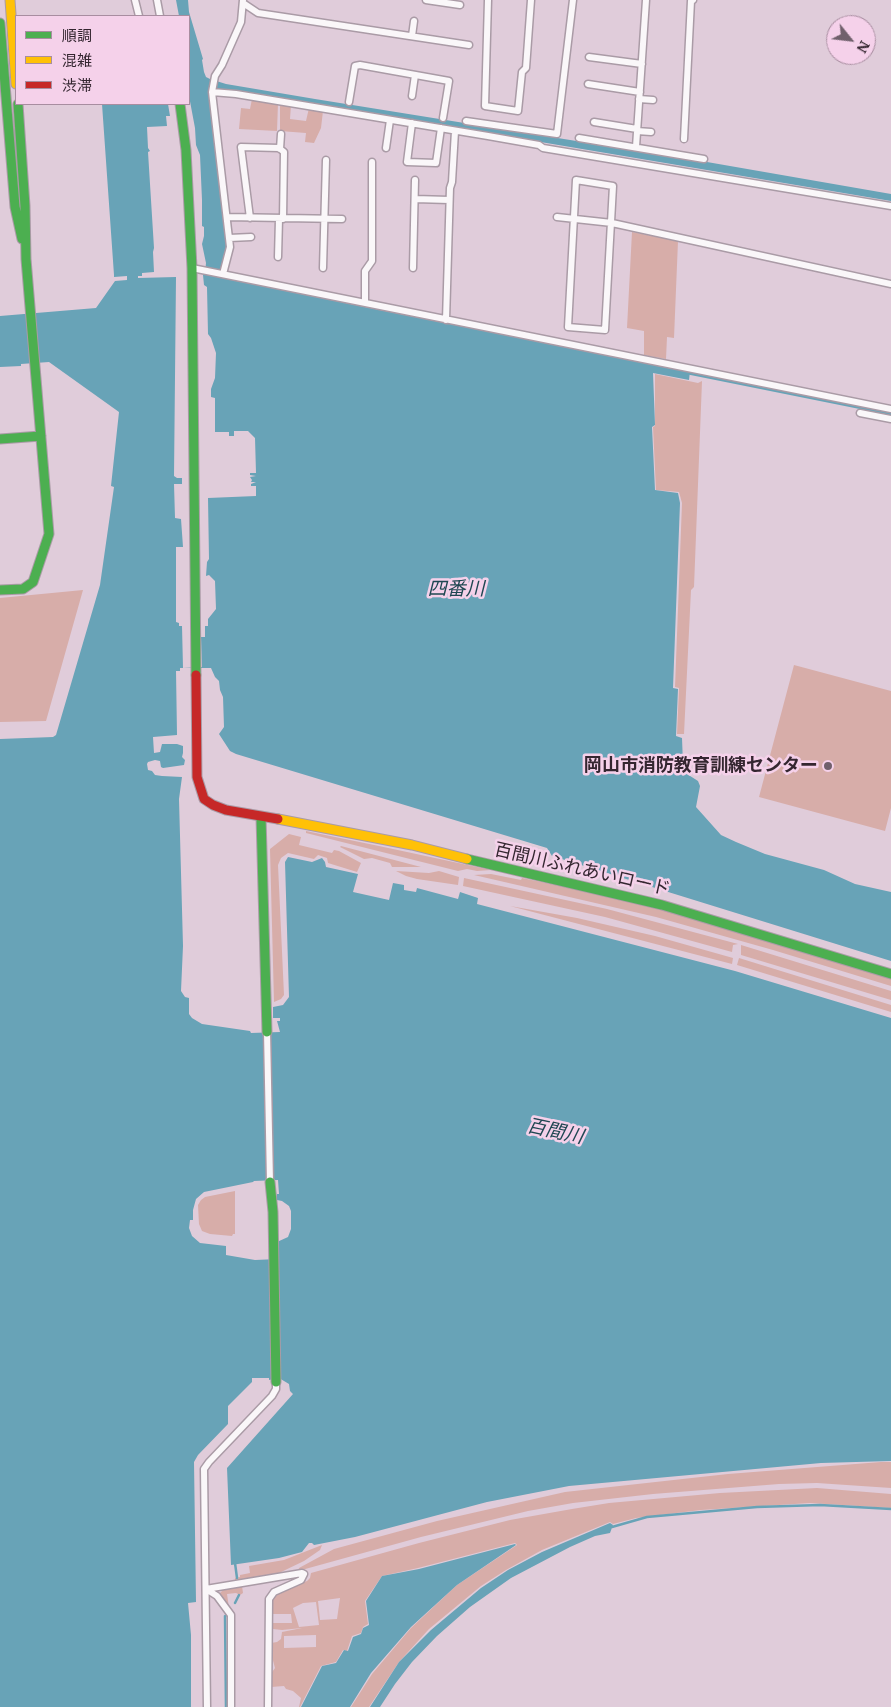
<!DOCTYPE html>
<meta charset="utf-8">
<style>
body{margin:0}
#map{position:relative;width:891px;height:1707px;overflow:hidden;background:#e0ccda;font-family:Merriweather,"Noto Sans JP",serif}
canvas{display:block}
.legend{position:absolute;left:15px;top:15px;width:175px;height:90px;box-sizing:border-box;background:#f5d1ea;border:1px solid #a88da0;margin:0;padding:6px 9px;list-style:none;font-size:15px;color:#342630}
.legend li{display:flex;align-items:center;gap:10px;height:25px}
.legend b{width:25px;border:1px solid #a88da0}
.north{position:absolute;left:826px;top:15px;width:50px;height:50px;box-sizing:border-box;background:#f5d1ea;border:1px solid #a88da0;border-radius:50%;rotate:119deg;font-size:14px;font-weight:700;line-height:20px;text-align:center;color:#342630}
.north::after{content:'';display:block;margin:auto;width:18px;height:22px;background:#70606c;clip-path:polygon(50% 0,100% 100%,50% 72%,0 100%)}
</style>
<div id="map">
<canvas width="891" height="1707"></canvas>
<ul class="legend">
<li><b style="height:6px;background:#4caf50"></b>順調</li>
<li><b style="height:6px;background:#ffc107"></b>混雑</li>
<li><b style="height:6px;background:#c62828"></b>渋滞</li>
</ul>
<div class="north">N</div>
</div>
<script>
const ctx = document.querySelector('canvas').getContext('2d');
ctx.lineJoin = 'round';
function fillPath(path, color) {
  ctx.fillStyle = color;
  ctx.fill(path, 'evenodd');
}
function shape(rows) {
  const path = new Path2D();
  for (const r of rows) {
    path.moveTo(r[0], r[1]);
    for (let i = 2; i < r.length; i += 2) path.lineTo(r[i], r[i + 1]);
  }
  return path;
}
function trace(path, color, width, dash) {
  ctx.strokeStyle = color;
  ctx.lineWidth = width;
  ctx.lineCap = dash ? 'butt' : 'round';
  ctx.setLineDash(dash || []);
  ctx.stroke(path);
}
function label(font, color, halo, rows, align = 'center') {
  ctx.font = font + ' Merriweather,"Noto Sans JP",serif';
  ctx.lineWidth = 5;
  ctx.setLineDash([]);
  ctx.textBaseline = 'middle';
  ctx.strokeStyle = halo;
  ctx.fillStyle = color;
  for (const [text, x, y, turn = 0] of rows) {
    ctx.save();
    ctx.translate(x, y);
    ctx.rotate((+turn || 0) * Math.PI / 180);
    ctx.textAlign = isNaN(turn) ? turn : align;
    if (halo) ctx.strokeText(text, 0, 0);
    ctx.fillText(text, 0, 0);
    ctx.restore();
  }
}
const green = shape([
 [252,99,278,103,277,131,239,129,241,108,250,109],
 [280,103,291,105,290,119,306,121,309,108,323,111,321,128,314,143,305,142,306,133,280,131],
 [632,232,678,241,674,338,667,337,666,359,644,355,644,331,627,328],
 [655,374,698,383,702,381,694,587,691,590,684,734,677,734,679,688,675,687,682,503,679,492,656,490,653,427,655,426],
 [83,590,46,721,0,722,0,598],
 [794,665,891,691,891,808,885,831,759,797],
 [306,831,379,846,491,870,477,871,467,869,458,871,306,833],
 [289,834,301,837,299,845,332,853,334,850,339,851,361,863,357,872,328,863,327,858,318,855,314,859,288,853,281,858,278,865,284,995,281,999,274,1002,270,849],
 [341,846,421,867,392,867,390,863,372,858,364,859,340,847],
 [396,871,429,873,439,871,459,877,458,885,417,879,406,876],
 [491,874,521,880,522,878,623,899,695,916,891,977,891,986,773,950,656,917,474,875],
 [464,878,607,909,738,944,733,945,732,952,605,917,463,886],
 [510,906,577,918,655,936,733,958,732,964],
 [741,945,891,991,891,1000,741,955],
 [739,958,891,1005,891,1012,737,965],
 [235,1191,235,1234,233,1234,232,1236,210,1234,202,1231,199,1224,198,1205,201,1200,205,1197],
 [881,1462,891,1462,891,1488,817,1483,779,1484,653,1494,573,1503,528,1511,421,1537,298,1571,299,1568,334,1549,437,1521,565,1492,728,1474],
 [817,1488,891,1494,891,1508,810,1503,701,1510,636,1518,613,1524,610,1522,542,1550,506,1570,481,1586,429,1629,399,1662,369,1707,351,1707,372,1674,411,1628,457,1585,517,1545,515,1543,418,1568,382,1576,365,1601,368,1624,363,1627,361,1633,352,1636,347,1651,343,1650,336,1662,321,1666,300,1707,299,1707,301,1698,293,1691,286,1689,284,1686,271,1687,270,1675,275,1668,271,1653,271,1643,277,1642,281,1639,282,1632,302,1628,282,1630,273,1629,271,1626,271,1598,274,1594,307,1581,310,1578,311,1573,419,1543,510,1520,572,1509,609,1503,720,1493],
 [340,1598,337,1619,320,1620,318,1601],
 [316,1602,319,1625,299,1627,293,1608,303,1603],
 [272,1614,291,1614,292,1623,273,1623],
 [316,1635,316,1647,284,1648,284,1636],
 [322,1545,320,1550,304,1561,279,1573,235,1580,235,1578,240,1577,240,1575,250,1573,249,1566,284,1560],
 [242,1586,243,1593,240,1595,236,1593,227,1594,229,1608,220,1593,224,1589]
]);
const water = shape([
 [176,0,188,0,189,12,203,59,202,60,204,72,206,77,210,79,226,84,315,99,707,162,891,194,891,201,392,117,210,90,209,95,228,249,221,267,220,276,365,307,690,371,689,380,653,373,655,425,652,427,655,490,678,493,680,503,673,688,678,689,676,736,682,738,683,764,691,767,687,774,698,781,700,786,696,807,721,835,736,842,765,854,824,870,855,884,891,892,891,961,552,856,547,848,236,754,230,751,219,734,224,727,223,697,220,690,219,681,215,677,211,668,180,668,180,671,176,671,177,735,153,737,154,753,160,752,162,744,177,744,183,746,183,753,182,757,185,760,184,765,163,768,161,767,160,761,155,760,148,762,147,764,148,770,152,771,155,775,162,776,182,777,179,799,183,946,181,991,185,997,189,998,189,1014,192,1018,202,1024,250,1031,251,1033,280,1032,277,1021,280,1021,280,1018,273,1018,273,1007,283,1005,289,997,285,862,288,857,312,862,322,858,325,862,326,867,358,874,353,892,389,900,393,883,404,885,404,890,416,892,417,888,458,899,460,892,478,898,477,904,735,971,891,1018,891,1461,821,1463,569,1486,487,1502,355,1537,314,1545,312,1543,309,1543,302,1552,279,1558,231,1565,227,1468,293,1394,290,1391,289,1384,279,1378,269,1380,269,1378,252,1378,252,1382,228,1406,228,1424,198,1455,194,1462,196,1602,188,1603,191,1635,191,1707,0,1707,0,739,53,737,56,735,100,585,114,487,111,486,119,412,49,362,21,364,21,366,0,367,0,316,96,308,115,281,127,280,127,276,114,277,114,275,102,104,168,104,170,116,166,116,167,126,147,127,148,148,150,151,148,152,154,248,153,252,154,272,142,273,142,276,138,276,138,278,176,277,174,476,177,478,182,478,182,484,174,484,175,518,181,519,183,547,176,547,176,622,179,623,179,626,208,626,208,619,216,609,215,581,209,575,206,576,207,562,209,559,208,498,256,496,256,486,251,486,251,484,256,482,251,482,252,480,250,477,256,476,250,475,250,473,256,473,255,438,248,431,234,431,234,436,229,436,229,432,215,432,215,398,211,397,211,389,215,378,216,353,211,338,208,334,207,287,204,285,203,275,205,273,206,263,202,244,204,236,204,227,202,226,202,200,200,155,196,145,195,128,189,96,189,16,179,16],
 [278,1180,279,1194,277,1194,277,1200,282,1201,289,1206,291,1211,291,1229,288,1237,277,1242,278,1259,255,1260,226,1255,226,1246,200,1243,192,1236,189,1228,190,1220,193,1220,193,1210,196,1199,204,1192,253,1182,254,1181],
 [610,1523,613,1525,610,1533,595,1536,570,1547,511,1578,470,1607,437,1636,412,1662,395,1684,380,1707,370,1707,399,1662,431,1630,481,1588,508,1570,542,1552],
 [515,1544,516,1545,457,1585,411,1627,371,1673,350,1707,301,1707,322,1666,336,1663,344,1650,348,1651,353,1637,361,1634,363,1628,369,1625,366,1601,382,1576,419,1569]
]);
const pier = shape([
 [182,626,205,626,205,637,201,637,202,667,183,668]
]);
const stream = shape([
 [687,373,891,414],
 [612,1527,647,1517,757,1507,820,1505,891,1509],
 [235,1563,237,1578],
 [235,1603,239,1595],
 [226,1707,225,1616,227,1615]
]);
const street = shape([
 [135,0,139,16],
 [157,0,160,16],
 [426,0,460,5],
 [488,0,485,106,518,111,522,72,526,68,531,0],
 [243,3,258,13,469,45],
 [412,36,414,21],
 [589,57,642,64],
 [588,84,640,92],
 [212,92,236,94,488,136,539,145,543,148,891,206],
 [412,96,415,75],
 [639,99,653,100],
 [349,102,355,66,360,65,449,81,443,118],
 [466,121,557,134,573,0],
 [594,122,637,129],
 [412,123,407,162,436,163,441,128],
 [637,131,651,132],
 [579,138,704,159],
 [684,139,691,1,693,0],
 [636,147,646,0],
 [386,148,390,120],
 [280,149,281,134],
 [576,180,613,186,605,330,568,327,576,180],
 [415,199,449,200],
 [227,217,342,219],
 [557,217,612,223,891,284],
 [250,218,241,147,279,148,284,152,283,219],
 [229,238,251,237],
 [278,257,279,219],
 [192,268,891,409],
 [323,268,326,160],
 [413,268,415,180],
 [223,274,230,247,212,92,215,76,222,65,241,22,243,0],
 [365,303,365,271,372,261,372,162],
 [446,320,450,188,452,182,455,131],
 [860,413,891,419],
 [267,1032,270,1182],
 [206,1589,302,1573,304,1574,301,1580,274,1592,269,1599,268,1707],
 [206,1589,217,1596,231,1615,231,1707],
 [207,1707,204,1469,209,1462,272,1396,276,1389,276,1382]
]);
const fast = shape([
 [0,23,15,207,22,239],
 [180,104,186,150,192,268,196,675],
 [0,439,41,436],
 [0,590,23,589,33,582,49,534,26,259,25,206,18,104],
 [261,817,267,1032],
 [467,859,662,905,891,974],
 [270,1182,273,1212,276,1382]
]);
const slow = shape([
 [10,0,16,84],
 [278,819,412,845,467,859]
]);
const jam = shape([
 [196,675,197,777,204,799,213,805,226,810,278,819]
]);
const markers = [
 [828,766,5,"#70606c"]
];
const poiNames = [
 ["岡山市消防教育訓練センター",818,766]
];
const streetNames = [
 ["百間川ふれあいロード",582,870,13]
];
const waterNames = [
 ["四番川",456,590],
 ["百間川",555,1132,12]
];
fillPath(green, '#d7ada9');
fillPath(water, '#68a3b7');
fillPath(pier, '#e0ccda');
trace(stream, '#68a3b7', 2.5);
trace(street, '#aa9ba6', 9);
trace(fast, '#aa9ba6', 11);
trace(slow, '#aa9ba6', 11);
trace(jam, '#aa9ba6', 11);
trace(street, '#faf7f9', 6);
trace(fast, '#4caf50', 9);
trace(slow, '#ffc107', 9);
trace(jam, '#c62828', 9);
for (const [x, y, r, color] of markers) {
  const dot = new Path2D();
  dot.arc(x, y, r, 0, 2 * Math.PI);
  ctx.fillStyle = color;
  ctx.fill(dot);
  trace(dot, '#f5d1ea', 2);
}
label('bold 18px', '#342630', '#f5d1ea', poiNames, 'right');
label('18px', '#342630', '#f5d1ea', streetNames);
label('italic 19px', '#1f4752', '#f5d1ea', waterNames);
</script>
